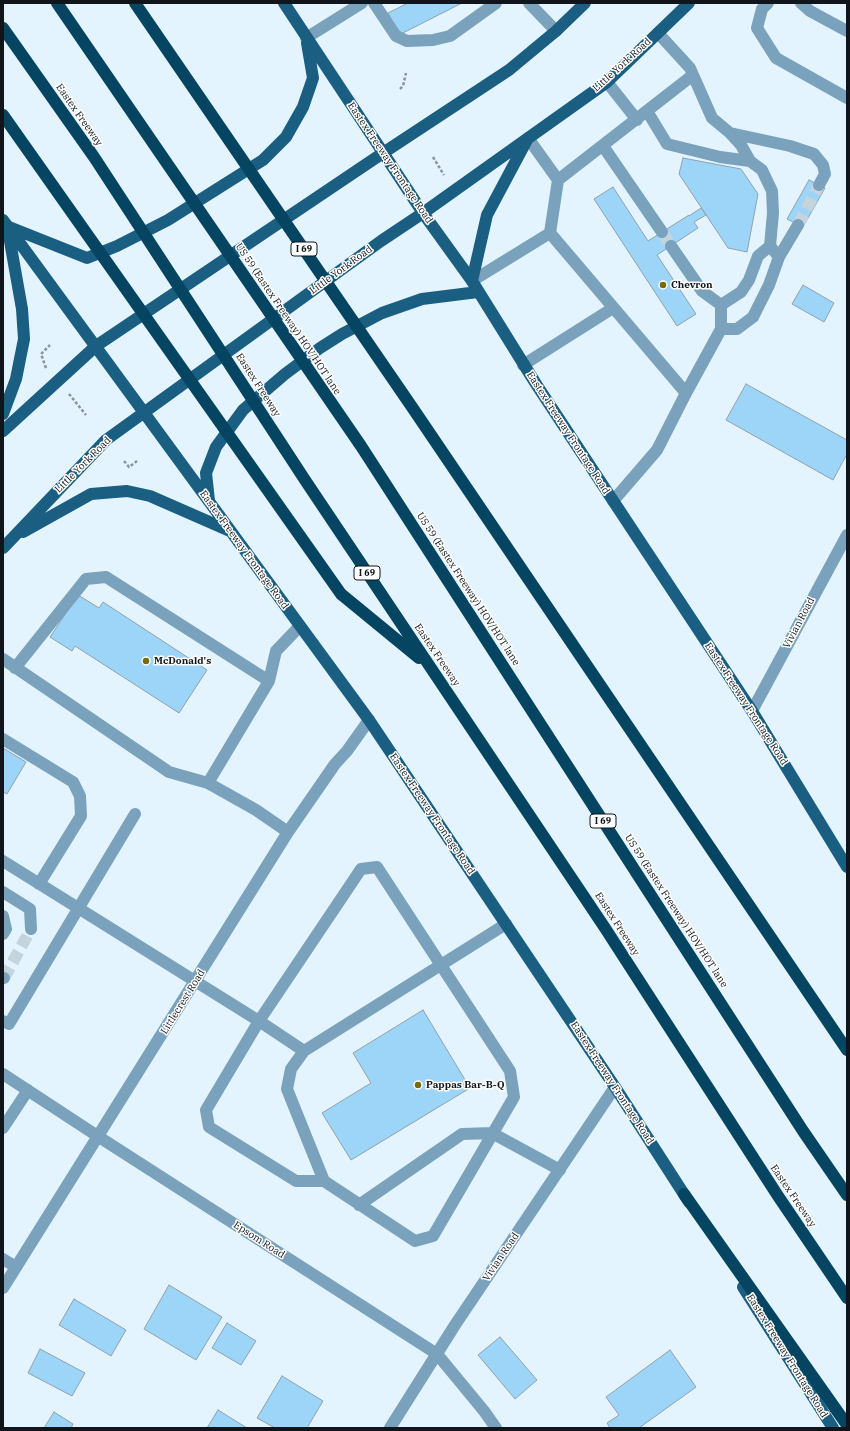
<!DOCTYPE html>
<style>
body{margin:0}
#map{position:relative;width:850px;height:1431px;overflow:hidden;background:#e4f4fe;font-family:"IBM Plex Serif",serif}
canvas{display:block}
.frame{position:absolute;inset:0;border:4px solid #0f151a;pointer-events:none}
</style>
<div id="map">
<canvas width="850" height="1431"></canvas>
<div class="frame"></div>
</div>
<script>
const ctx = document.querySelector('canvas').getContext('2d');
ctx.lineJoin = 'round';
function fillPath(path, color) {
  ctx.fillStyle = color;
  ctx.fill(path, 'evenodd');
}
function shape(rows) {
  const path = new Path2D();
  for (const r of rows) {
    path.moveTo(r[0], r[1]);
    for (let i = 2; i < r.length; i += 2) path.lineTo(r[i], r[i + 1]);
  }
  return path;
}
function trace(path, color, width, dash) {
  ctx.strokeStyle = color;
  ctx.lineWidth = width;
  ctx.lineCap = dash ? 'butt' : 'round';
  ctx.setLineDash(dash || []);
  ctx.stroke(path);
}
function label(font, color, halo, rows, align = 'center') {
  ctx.font = font + ' "IBM Plex Serif",serif';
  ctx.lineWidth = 3;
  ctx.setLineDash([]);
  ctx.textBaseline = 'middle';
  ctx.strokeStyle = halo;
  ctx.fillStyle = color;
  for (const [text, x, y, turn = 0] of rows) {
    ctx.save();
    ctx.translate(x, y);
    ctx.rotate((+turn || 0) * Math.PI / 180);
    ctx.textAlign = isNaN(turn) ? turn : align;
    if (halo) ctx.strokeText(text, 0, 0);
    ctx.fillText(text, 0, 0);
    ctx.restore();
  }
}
const building = shape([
 [408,3,462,3,399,35,388,13,408,3],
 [683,158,741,169,758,194,747,252,728,248,679,174,683,158],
 [809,180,825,188,803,227,787,219,809,180],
 [613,187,648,241,689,215,689,216,701,208,706,215,694,222,698,228,657,255,696,314,677,326,594,199,613,187],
 [803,285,834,303,824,322,792,304,803,285],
 [746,384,847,440,847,454,833,480,726,420,746,384],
 [78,595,99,608,103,602,207,670,179,713,75,646,72,651,50,637,78,595],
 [3,748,26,762,7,794,3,792,3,748],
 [423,1010,470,1088,351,1160,322,1113,371,1083,353,1053,423,1010],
 [169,1285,222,1317,196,1360,144,1329,169,1285],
 [74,1299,126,1330,111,1356,59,1325,74,1299],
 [227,1323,256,1341,241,1365,212,1348,227,1323],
 [500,1337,537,1380,515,1399,478,1355,500,1337],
 [40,1349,85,1373,72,1396,28,1373,40,1349],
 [670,1350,696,1387,639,1428,610,1428,607,1423,619,1415,606,1397,670,1350],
 [282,1376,323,1401,307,1428,275,1428,257,1418,282,1376],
 [218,1410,247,1428,207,1428,218,1410],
 [54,1412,73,1424,71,1428,44,1428,54,1412]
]);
const minorTunnel = shape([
 [798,225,819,185],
 [662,232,671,246],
 [4,978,31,929]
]);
const path = shape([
 [400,89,403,86,406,73],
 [433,157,444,175],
 [46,368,41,354,50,345],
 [69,394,86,415],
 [124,461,129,467,137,461]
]);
const minor = shape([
 [374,3,396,36,407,41,433,40,450,36,496,3],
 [529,3,556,31],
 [768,3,762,9,757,28,776,58,847,98],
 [801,3,810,11,847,31],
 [306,38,362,3],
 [693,75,712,118,730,133,790,146,814,154,823,165,825,174,819,185],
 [607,82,637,120],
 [647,111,667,144,720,157,750,161,762,170,772,191,773,213,770,246,779,257,769,285,753,317,737,329,721,329],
 [730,133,741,145,750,161],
 [528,138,558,180],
 [603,146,662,232],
 [671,246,702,291,721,305],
 [779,257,798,225],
 [472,281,550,233],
 [523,365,613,308],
 [686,393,721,329,721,305,741,292,749,280,758,256,770,246],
 [613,501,657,450,686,393,550,233,558,180,693,75,690,68,658,33],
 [3,659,169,772,208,783,256,810,288,832],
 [15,668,86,579,106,577,269,681],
 [752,711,847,535],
 [3,739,73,782,80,796,81,816,39,884],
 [208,783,269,681,276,651,300,626],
 [3,861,259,1021,304,1051,291,1069,287,1089,324,1181,415,1241,433,1236,514,1097,510,1071,377,867,361,869,259,1021,206,1110,209,1127,296,1181,324,1181],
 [3,892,30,909,31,929],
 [3,916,6,929,3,934],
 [3,978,4,978],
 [3,1021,9,1024,135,814],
 [304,1051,506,924],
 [3,1074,99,1137,437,1354,484,1411,496,1428],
 [3,1128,28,1090],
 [359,1205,462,1134,492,1133,560,1170],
 [3,1259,16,1267],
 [3,1288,288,832,335,764,347,751,369,720],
 [390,1428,455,1325,615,1087]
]);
const major = shape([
 [284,3,423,213,472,281,536,384,752,711,847,867],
 [3,220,369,720,615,1087,689,1202],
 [9,227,87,258,117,246,168,220,263,160,286,137,303,107,313,78,307,43],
 [472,281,487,215,527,140],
 [3,414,16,379,24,339,22,309,8,230],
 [3,431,96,346,383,153,509,70,556,31,585,3],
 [209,501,206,473,216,447,243,410,285,374,320,348,342,334,382,313,422,299,478,292],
 [23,532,91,494,127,491,150,496,230,531],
 [3,548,106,440,381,241,423,213,607,82,689,3],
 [743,1287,833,1428]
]);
const highway = shape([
 [57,3,361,446,803,1131,847,1195],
 [135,3,414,410,847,1050],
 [3,28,94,157,305,480,605,928,778,1196,847,1298],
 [3,115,341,594,419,658],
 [684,1194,847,1425]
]);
const markers = [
 [663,285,4,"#756d0b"],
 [146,661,4,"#756d0b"],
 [418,1085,4,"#756d0b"]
];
const shields = [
 [304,249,26],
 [367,573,26],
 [603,821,26]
];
const shieldNames = [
 ["I 69",304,249],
 ["I 69",367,573],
 ["I 69",603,821]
];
const streetNames = [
 ["Little York Road",622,65,-42],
 ["Eastex Freeway",79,115,55],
 ["Eastex Freeway Frontage Road",390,163,56],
 ["Little York Road",341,270,-36],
 ["US 59 (Eastex Freeway) HOV/HOT lane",288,319,56],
 ["Eastex Freeway",258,385,57],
 ["Eastex Freeway Frontage Road",568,433,57],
 ["Little York Road",83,465,-45],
 ["Eastex Freeway Frontage Road",244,550,54],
 ["US 59 (Eastex Freeway) HOV/HOT lane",468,589,57],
 ["Vivian Road",799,623,-62],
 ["Eastex Freeway",437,655,56],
 ["Eastex Freeway Frontage Road",746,704,57],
 ["Eastex Freeway Frontage Road",432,814,56],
 ["US 59 (Eastex Freeway) HOV/HOT lane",676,911,57],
 ["Eastex Freeway",617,924,57],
 ["Littlecrest Road",183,1002,-58],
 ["Eastex Freeway Frontage Road",612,1083,57],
 ["Eastex Freeway",793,1196,56],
 ["Epsom Road",259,1240,33],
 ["Vivian Road",501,1257,-56],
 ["Eastex Freeway Frontage Road",787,1356,58]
];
const poiNames = [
 ["Chevron",671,285],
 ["McDonald's",154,661],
 ["Pappas Bar-B-Q",426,1085]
];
fillPath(building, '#9cd5f8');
trace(building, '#8fa1ad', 1);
trace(minorTunnel, '#c4d3dc', 12, [12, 6]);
trace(path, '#89949c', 2.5, [3, 2]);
trace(minor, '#7aa2bc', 12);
trace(major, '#1a5e81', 12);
trace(highway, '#064562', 12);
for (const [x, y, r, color] of markers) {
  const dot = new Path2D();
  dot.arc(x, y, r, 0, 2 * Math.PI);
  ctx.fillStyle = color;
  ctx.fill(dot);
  trace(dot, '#fefefe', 1.5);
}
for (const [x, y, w] of shields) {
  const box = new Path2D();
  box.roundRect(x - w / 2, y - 7, w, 14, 3);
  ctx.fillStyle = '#fefefe';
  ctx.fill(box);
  trace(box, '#0f151a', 1);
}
label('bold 9px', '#0f151a', null, shieldNames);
label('10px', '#0f151a', '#fefefe', streetNames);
label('bold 10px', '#0f151a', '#fefefe', poiNames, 'left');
</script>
